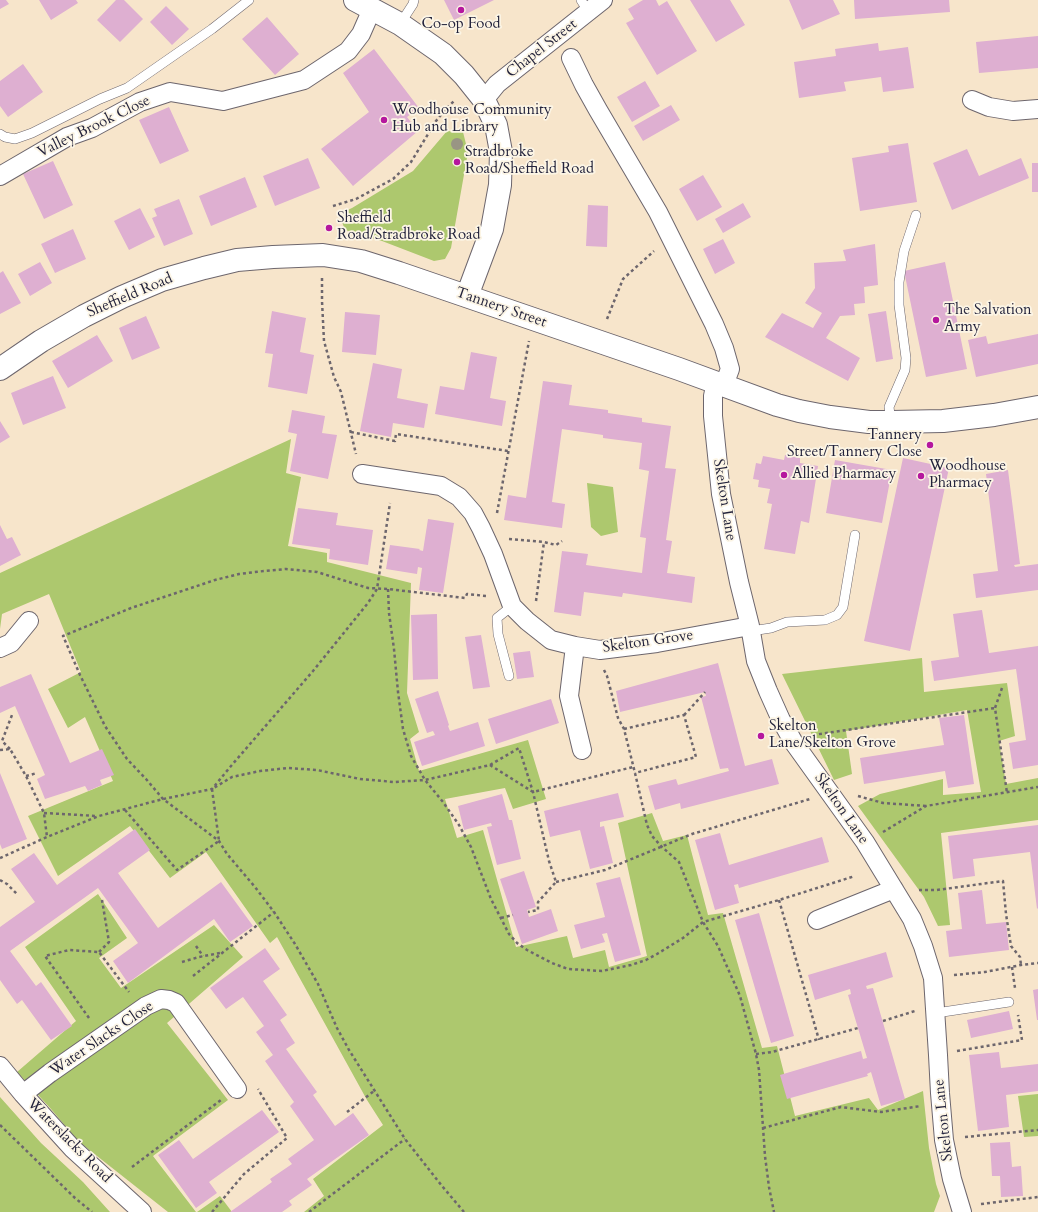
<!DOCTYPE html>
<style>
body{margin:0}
canvas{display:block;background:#f7e5cb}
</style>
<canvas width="1038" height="1212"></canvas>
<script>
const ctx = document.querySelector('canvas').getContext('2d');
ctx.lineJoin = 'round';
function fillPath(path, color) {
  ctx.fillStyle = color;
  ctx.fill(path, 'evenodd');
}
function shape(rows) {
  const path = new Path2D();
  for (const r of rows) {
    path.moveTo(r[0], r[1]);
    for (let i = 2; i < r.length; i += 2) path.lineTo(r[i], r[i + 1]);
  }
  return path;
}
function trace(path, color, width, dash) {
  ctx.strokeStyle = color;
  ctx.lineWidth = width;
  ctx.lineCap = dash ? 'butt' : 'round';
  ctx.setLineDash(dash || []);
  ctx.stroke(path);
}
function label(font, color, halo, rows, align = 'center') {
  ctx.font = font + ' Cardo,serif';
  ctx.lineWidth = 3.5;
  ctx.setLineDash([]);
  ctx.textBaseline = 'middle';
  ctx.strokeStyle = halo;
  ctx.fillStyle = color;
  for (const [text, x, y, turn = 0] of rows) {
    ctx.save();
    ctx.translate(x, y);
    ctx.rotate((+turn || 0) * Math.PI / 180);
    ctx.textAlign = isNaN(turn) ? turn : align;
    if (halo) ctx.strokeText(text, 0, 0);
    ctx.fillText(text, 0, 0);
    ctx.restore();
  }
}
const green = shape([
 [447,131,463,132,468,152,451,248,445,259,434,261,382,241,345,230,339,214,352,208,413,171],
 [291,439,286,473,301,477,288,546,327,553,327,562,411,583,407,693,419,732,410,739,419,771,528,740,546,799,513,809,505,788,445,799,457,838,483,830,516,947,567,936,573,958,605,950,609,967,647,956,618,823,652,813,663,841,687,835,708,915,723,913,762,1048,777,1046,795,1116,869,1098,878,1110,923,1091,929,1148,936,1184,940,1196,934,1212,304,1212,324,1196,313,1179,383,1125,367,1100,277,937,270,943,206,852,170,878,130,826,58,876,28,816,113,781,85,717,68,728,48,689,81,672,49,594,2,614,0,629,0,573],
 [587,483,613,487,618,532,601,536,591,527],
 [922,658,924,692,1007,683,1015,736,999,741,1006,784,1038,778,1038,820,941,833,950,925,938,926,924,897,858,806,880,794,943,779,943,795,981,792,967,710,846,731,852,774,834,780,782,674],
 [98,894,127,938,99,958,121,988,214,925,243,957,167,1023,228,1100,153,1156,196,1212,168,1212,78,1141,51,1109,17,1072,76,1021,25,947],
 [1038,1094,1038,1136,1024,1137,1018,1096],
 [0,1097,41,1143,83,1182,110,1212,0,1212],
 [220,1196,232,1212,197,1212]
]);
const building = shape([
 [0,0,6,0,9,4,0,9],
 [39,0,76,0,78,3,51,20],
 [116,0,124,0,143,19,120,42,97,20],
 [444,0,494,0,454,20],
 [643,0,656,0,659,6,667,1,697,51,657,75,626,23,634,19,628,9],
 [690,0,730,0,745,25,716,42],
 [789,0,833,0,840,14,802,30],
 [854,0,949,0,950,12,855,19],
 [166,6,189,29,172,45,150,22],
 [267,17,299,54,275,75,242,39],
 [1038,36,1038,68,979,73,976,42],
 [878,43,879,51,908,47,914,88,883,92,881,77,844,82,846,91,799,98,794,62,836,56,835,49],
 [374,49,419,108,407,117,418,131,353,186,321,149,369,112,343,73],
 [23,64,43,92,8,117,0,106,0,81],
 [645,81,660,106,632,122,617,97],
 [671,105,680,120,643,141,634,126],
 [169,107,189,151,160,164,139,120],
 [908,143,917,202,860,211,852,158,889,152,888,146],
 [967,149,979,176,1021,158,1029,178,952,210,933,163],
 [308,158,320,188,275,206,263,176],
 [53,161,73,205,44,219,23,174],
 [1032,163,1038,163,1038,192,1032,192],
 [703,175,722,207,697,221,679,189],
 [245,177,257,207,211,226,199,196],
 [179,199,193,234,164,246,152,218,157,216,154,209],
 [743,203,751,217,723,233,715,219],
 [588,205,608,206,607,247,586,246],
 [140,208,155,237,129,250,114,221],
 [73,229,86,259,55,273,41,244],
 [723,239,735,263,715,274,703,249],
 [875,244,878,285,864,287,865,303,854,304,855,315,840,316,826,338,860,358,848,381,765,337,782,313,813,328,822,313,805,303,815,288,814,263,846,261,843,250],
 [40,262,52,283,30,296,18,274],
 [945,262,967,369,926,377,904,271],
 [3,271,21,303,0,314,0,273],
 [272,311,306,318,300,352,314,355,307,394,268,387,273,354,265,353],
 [886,311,893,359,876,362,868,314],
 [345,312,380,315,376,355,342,352],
 [146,316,160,348,132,360,119,328],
 [1038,334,1038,364,976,377,968,340,986,336,988,344],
 [97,335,113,361,68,388,52,361],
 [471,352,497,357,490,398,506,401,502,426,435,414,440,386,464,390],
 [373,363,402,369,397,398,428,404,424,428,393,423,391,437,360,431],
 [53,376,66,408,23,425,11,393],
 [543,381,572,385,569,405,608,410,608,413,642,418,642,422,671,426,665,468,676,469,666,540,672,541,667,573,695,577,692,603,623,593,622,597,584,592,581,616,554,612,562,551,588,554,586,565,642,573,646,538,640,537,649,471,639,469,642,443,603,438,603,435,562,429,552,502,565,504,562,528,504,520,508,495,526,498],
 [292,410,325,416,322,433,337,435,328,479,290,471,297,434,288,432],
 [0,421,10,437,0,443],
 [785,455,800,458,800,463,818,466,809,523,801,521,795,554,764,549,772,504,767,503,770,489,758,487,759,480,753,479,756,463,761,464,763,456,784,460],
 [903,458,949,468,910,651,864,641],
 [835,460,892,470,882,523,826,513],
 [1008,470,1020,564,1014,565,1015,567,1038,564,1038,590,976,598,973,574,998,571,986,474],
 [298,508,338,513,336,525,373,530,368,565,329,559,330,549,292,544],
 [428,519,454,523,443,593,419,590,422,568,418,567,417,574,386,569,390,545,420,549,419,550,423,551],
 [0,525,7,539,12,537,21,555,0,566],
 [982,610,989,653,1038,646,1038,765,1013,769,1009,743,1026,740,1016,669,934,681,931,661,959,657,953,614],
 [437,614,438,679,413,680,411,615],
 [481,635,490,687,473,689,465,637],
 [530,651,534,677,517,679,513,653],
 [718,663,745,766,772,759,779,784,681,809,680,803,655,810,648,786,676,779,678,785,729,771,728,768,720,769,701,697,706,696,705,692,620,712,616,691],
 [31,674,70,763,102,749,114,775,100,780,102,785,88,791,85,786,45,799,37,779,45,775,15,706,0,713,0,687],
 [438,691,449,725,448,726,450,731,478,722,485,746,422,766,414,742,435,735,433,731,427,733,415,699],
 [551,699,559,723,496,744,488,719],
 [964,715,974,784,948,788,945,771,864,784,860,758,944,745,939,718],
 [0,773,27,839,2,849,0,844],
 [618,793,624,817,600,822,600,827,604,826,613,863,590,869,580,830,550,837,544,811],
 [502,794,509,820,512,820,521,859,497,865,487,827,492,826,491,823,464,830,458,806],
 [1038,825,1038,908,1037,909,1030,852,973,859,975,876,953,879,948,836],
 [135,829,150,850,118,873,158,928,221,882,253,926,230,942,214,919,128,983,113,961,138,943,98,888,10,951,36,986,41,982,72,1026,51,1040,22,1000,17,1004,0,980,0,927,35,902,11,869,34,853,57,885],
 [720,833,729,865,822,837,829,862,739,888,738,884,734,885,739,903,715,910,695,840],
 [524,871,536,907,527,910,529,917,551,909,558,931,522,944,500,879],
 [620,877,641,955,615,962,607,933,602,934,605,942,581,949,574,925,605,917,596,883],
 [982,890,986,924,1006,922,1009,950,949,957,946,931,962,929,958,893],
 [759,913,794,1036,771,1043,735,920],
 [265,948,280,969,263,981,287,1015,280,1020,295,1043,286,1049,317,1092,313,1095,335,1126,353,1113,369,1135,307,1179,312,1185,289,1201,292,1205,282,1212,230,1212,272,1182,270,1179,292,1164,288,1159,314,1140,290,1106,294,1102,265,1061,273,1055,256,1032,264,1026,243,997,226,1009,210,988],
 [886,952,893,977,866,986,867,989,873,988,905,1099,881,1106,871,1072,867,1074,868,1076,787,1099,780,1075,861,1051,863,1059,867,1058,848,995,851,994,850,989,815,1000,808,975],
 [1038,989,1038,1020,1037,1020,1033,990],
 [1009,1011,1013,1029,971,1038,967,1020],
 [999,1052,1001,1068,1038,1064,1038,1091,1006,1095,1009,1127,978,1131,969,1055],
 [262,1110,279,1132,209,1182,217,1193,196,1208,158,1155,179,1140,193,1159],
 [1010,1142,1012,1167,1021,1166,1023,1196,1001,1197,1000,1176,992,1176,990,1143]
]);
const path = shape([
 [333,206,356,199,393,179,411,162,436,121,445,110,454,101],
 [322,278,322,301,324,341,334,377,341,392,356,454],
 [607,319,623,279,654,251],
 [351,432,395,441,396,434,508,451],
 [497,513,529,341],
 [509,539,544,542,556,545,562,541],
 [388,589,389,613,394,649,398,692,403,729,411,756,425,780,443,802,459,825,471,847,491,899,509,934,517,943,527,950,552,963,568,969,602,971,631,965,646,960,657,954,683,938,703,922,779,900,855,876],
 [536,601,544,542],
 [604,670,607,676,618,718,624,729,635,773,647,825,652,836,662,847,679,862,703,922,718,946,740,996,756,1054,759,1070,765,1156,769,1187,774,1212],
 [1002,688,995,708,1007,793],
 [684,715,688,711,705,692],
 [624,729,684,715,696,757,635,773],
 [813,735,995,708],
 [10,749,2,741,12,715],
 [0,750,10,749,26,776,44,813,47,837],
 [490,765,533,792,633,767],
 [26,776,37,773],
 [858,796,883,803,926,806],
 [125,810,177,870,219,841,212,789,232,777,260,771,288,768,317,770,360,779,394,782,425,780,490,765,519,748,533,792,549,861,556,882,538,902,538,910,528,912],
 [44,813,97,816],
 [883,832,926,806,1038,787],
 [0,858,47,837,99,816,163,799,212,789,231,766,313,671,368,603,377,589,390,503],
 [0,880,7,884,17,894],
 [556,882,605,870,692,834,810,799],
 [919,890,937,890,1003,881,1006,914,1011,946,1020,957,1021,965],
 [779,900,819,1040],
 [501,918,513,915],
 [196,946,203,956],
 [99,952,109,942,102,900],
 [182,962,199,957,220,953],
 [1012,967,1015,988],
 [954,975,985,972,1021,965,1038,963],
 [193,976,274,912],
 [89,1018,45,956,69,950,99,952,129,992],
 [883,1021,915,1011],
 [957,1051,1022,1040,1018,1015],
 [756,1054,772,1052,858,1028],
 [347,1112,374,1091],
 [0,1125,75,1198,92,1212],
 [763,1128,841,1107,881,1112,921,1106],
 [965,1137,1038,1130],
 [132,1167,221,1100],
 [981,1204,1038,1197],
 [212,1212,244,1174,287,1138,258,1089],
 [309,1212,405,1139],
 [464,1212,442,1186,405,1139,349,1050,337,1028,318,984,295,944,274,912,255,887,227,854,219,841,163,799,146,779,127,759,105,726,80,675,63,636,131,608,215,580,239,574,264,571,286,569,317,572,368,588,388,589,465,598,467,594,486,596]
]);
const lane = shape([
 [581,0,588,11],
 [400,24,413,4,414,0],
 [0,134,5,137,15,139,32,133,100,99,127,88,212,29,249,0],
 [891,422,889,407,905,370,906,358,899,305,899,282,904,251,916,215],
 [751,631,771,628,787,622,825,620,837,615,843,607,855,535],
 [509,676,498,634,497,618,512,606],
 [936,1013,1009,1002]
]);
const street = shape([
 [571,58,584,85,598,110,658,212,714,324,724,348,730,369,724,385],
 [484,100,497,84,603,0],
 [972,100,989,107,1013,111,1038,109],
 [0,176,67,137,92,128,140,102,170,92,223,101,304,80,348,51,361,34,372,9],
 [716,382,713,396,713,416,721,494,739,582,750,626,756,661,768,691,781,720,794,743,865,842,912,919,923,946,933,978,938,1055,940,1093,944,1140,952,1179,962,1212],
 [362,474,441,486,459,497,473,513,481,528,493,554,512,606,527,621,551,640,575,646,600,650,657,643,750,626],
 [575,646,569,696,582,750],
 [0,648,11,643,29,621],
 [817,920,894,889],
 [0,1066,23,1094,72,1148,142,1212],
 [23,1094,50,1073,146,1006,161,999,169,1000,176,1003,237,1089]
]);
const secondary = shape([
 [355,0,400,24,443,54,464,75,484,100,496,125,501,152,500,185,492,229,467,296],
 [0,369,41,341,84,316,122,297,162,280,204,268,237,260,273,257,323,255,361,261,399,273,679,369,777,405,799,411,830,417,869,422,891,422,943,421,994,415,1038,407]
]);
const trees = [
 [457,144]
];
const markers = [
 [461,10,4,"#b5179e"],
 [384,120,4,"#b5179e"],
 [457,162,4,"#b5179e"],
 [329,228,4,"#b5179e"],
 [936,320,4,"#b5179e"],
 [930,445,4,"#b5179e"],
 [784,475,4,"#b5179e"],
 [921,476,4,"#b5179e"],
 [761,736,4,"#b5179e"]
];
const poiNames = [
 ["Co-op Food",461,25,"center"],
 ["Woodhouse Community",392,111],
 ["Hub and Library",392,128],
 ["Stradbroke",465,153],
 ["Road/Sheffield Road",465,170],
 ["Sheffield",337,219],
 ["Road/Stradbroke Road",337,236],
 ["The Salvation",944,311],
 ["Army",944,328],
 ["Tannery",922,436,"right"],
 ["Street/Tannery Close",922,453,"right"],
 ["Woodhouse",929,467],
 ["Pharmacy",929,484],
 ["Allied Pharmacy",792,475],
 ["Skelton",769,727],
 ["Lane/Skelton Grove",769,744]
];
const streetNames = [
 ["Chapel Street",542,49,-38],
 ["Valley Brook Close",94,127,-26],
 ["Sheffield Road",130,296,-23],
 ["Tannery Street",501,308,19],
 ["Skelton Lane",724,500,81],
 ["Skelton Grove",648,642,-8],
 ["Skelton Lane",841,809,55],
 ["Water Slacks Close",102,1039,-34],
 ["Skelton Lane",944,1120,-96],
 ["Waterslacks Road",69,1141,45]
];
fillPath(green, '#adc86e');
fillPath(building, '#deafd1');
trace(lane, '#6d666d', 10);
trace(street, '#6d666d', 20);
trace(secondary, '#6d666d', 24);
trace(path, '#6d666d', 2.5, [3, 3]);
trace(lane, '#fff', 9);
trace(street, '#fff', 18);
trace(secondary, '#fff', 22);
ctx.fillStyle = '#999584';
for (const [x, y] of trees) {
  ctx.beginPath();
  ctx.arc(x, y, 6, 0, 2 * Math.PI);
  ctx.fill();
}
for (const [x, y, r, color] of markers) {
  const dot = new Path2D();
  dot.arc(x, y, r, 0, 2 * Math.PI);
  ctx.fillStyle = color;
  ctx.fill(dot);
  trace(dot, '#fcf5e5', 1.5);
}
label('15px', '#22223b', '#fcf5e5', poiNames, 'left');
label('15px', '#22223b', '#fcf5e5', streetNames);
</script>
